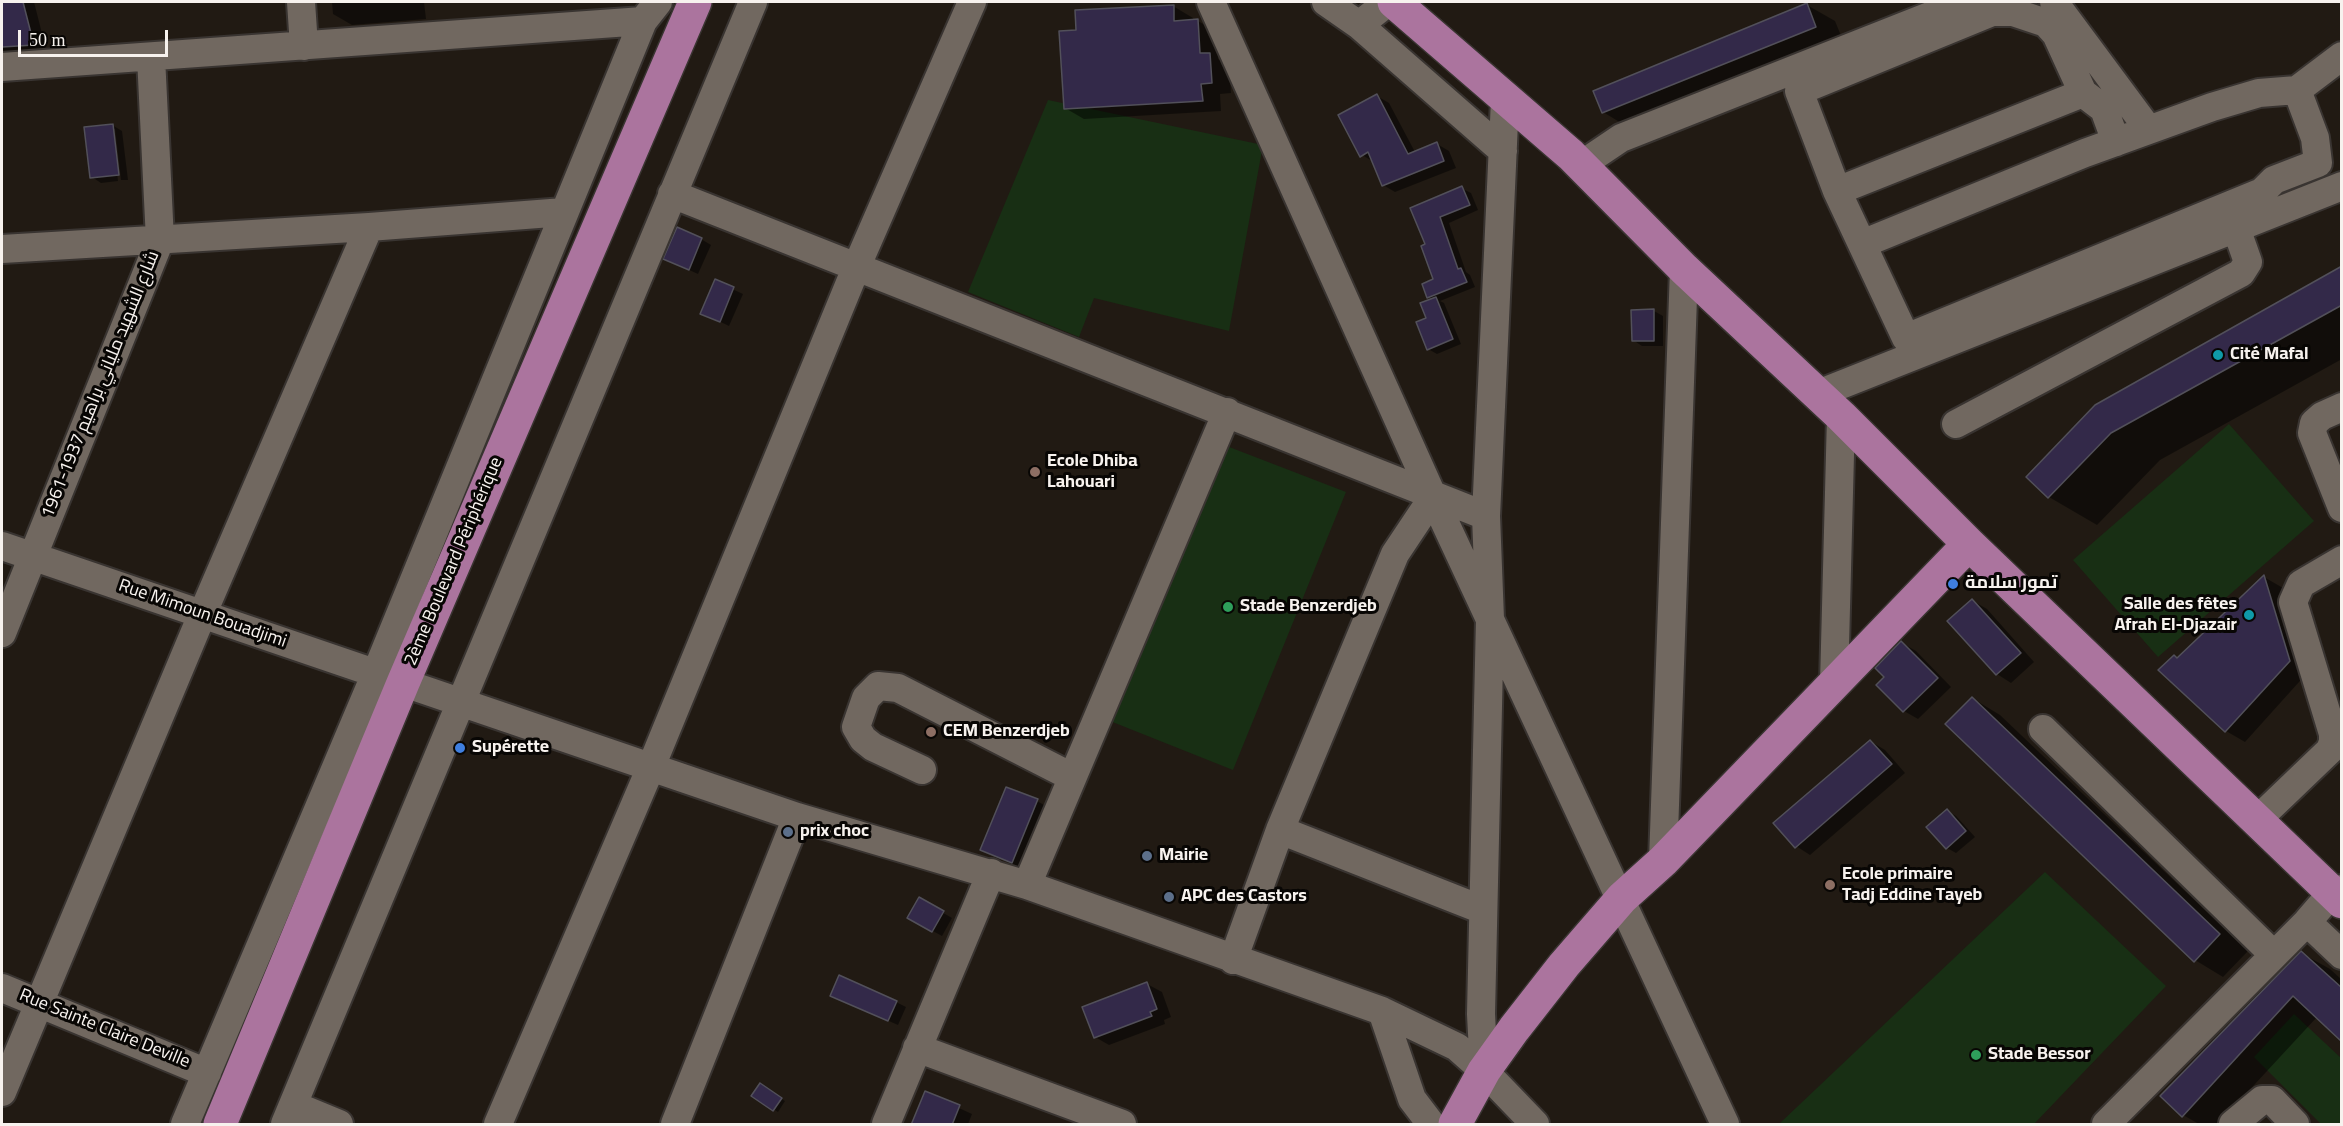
<!DOCTYPE html>
<meta charset="utf-8">
<style>
body{margin:0}
#map{position:relative;width:2343px;height:1126px;overflow:hidden;background:#211a13;font-family:Georgia,serif}
canvas{display:block}
.frame{position:absolute;inset:0;border:3px solid #f7f2ee;pointer-events:none}
.scale{position:absolute;left:18px;top:30px;width:150px;height:27px;box-sizing:border-box;border:3px solid #f7f2ee;border-top:0;padding-left:8px;font-size:18px;line-height:21px;white-space:nowrap;color:#f7f2ee;-webkit-text-stroke:4px #080604;paint-order:stroke}
</style>
<div id="map">
<canvas width="2343" height="1126"></canvas>
<div class="frame"></div>
<div class="scale">50 m</div>
</div>
<script>
const ctx = document.querySelector('canvas').getContext('2d');
ctx.lineJoin = 'round';
function fillPath(path, color) {
  ctx.fillStyle = color;
  ctx.fill(path, 'evenodd');
}
function shape(rows) {
  const path = new Path2D();
  for (const r of rows) {
    path.moveTo(r[0], r[1]);
    for (let i = 2; i < r.length; i += 2) path.lineTo(r[i], r[i + 1]);
  }
  return path;
}
function trace(path, color, width, dash) {
  ctx.strokeStyle = color;
  ctx.lineWidth = width;
  ctx.lineCap = dash ? 'butt' : 'round';
  ctx.setLineDash(dash || []);
  ctx.stroke(path);
}
function label(font, color, halo, rows, align = 'center') {
  ctx.font = font + ' Georgia,Cairo,serif';
  ctx.lineWidth = 6;
  ctx.setLineDash([]);
  ctx.textBaseline = 'middle';
  ctx.strokeStyle = halo;
  ctx.fillStyle = color;
  for (const [text, x, y, turn = 0] of rows) {
    ctx.save();
    ctx.translate(x, y);
    ctx.rotate((+turn || 0) * Math.PI / 180);
    ctx.textAlign = isNaN(turn) ? turn : align;
    if (halo) ctx.strokeText(text, 0, 0);
    ctx.fillText(text, 0, 0);
    ctx.restore();
  }
}
const green = shape([
 [1048,100,1263,145,1229,331,1094,298,1079,337,968,292],
 [2229,424,2314,521,2158,657,2073,560],
 [1224,445,1346,492,1233,770,1110,721],
 [2045,872,2166,986,2034,1124,1779,1124],
 [2294,1014,2341,1058,2341,1124,2321,1124,2254,1057]
]);
const shadow = shape([
 [2,2,34,2,47,53,2,56],
 [332,2,424,2,426,19,352,25,333,14],
 [1807,5,1835,21,1844,43,1631,129,1603,112],
 [1173,6,1193,18,1193,21,1198,21,1217,32,1218,59,1229,65,1231,93,1220,94,1221,111,1084,119,1065,108,1077,31],
 [1377,96,1389,103,1415,152,1437,144,1449,151,1456,168,1395,192,1383,185,1374,162,1362,155],
 [112,125,122,131,128,180,121,180,115,129,112,129,118,181,101,183,92,177],
 [1461,188,1471,193,1478,210,1449,223,1466,272,1470,275,1475,287,1440,301,1444,303,1461,344,1437,354,1428,349,1427,319,1433,299,1429,297,1435,280,1427,245,1412,209],
 [701,239,711,245,698,274,665,259],
 [2342,267,2342,359,2160,460,2097,525,2049,497,2028,477],
 [715,281,743,294,729,326,702,313],
 [1654,311,1663,316,1663,346,1642,346,1633,340],
 [2264,577,2283,588,2308,672,2245,742,2226,731,2177,659],
 [1973,601,1987,609,2034,662,2011,683,1997,674],
 [1902,643,1916,651,1951,687,1918,719,1904,711,1886,677],
 [1972,698,2000,715,2248,951,2223,977,2195,960],
 [1870,741,1885,750,1905,773,1810,855,1796,846],
 [1037,801,1051,809,1026,870,982,850],
 [1947,811,1956,816,1975,837,1956,853,1947,848],
 [919,899,952,918,942,936,909,918],
 [2301,953,2330,969,2342,980,2342,1040,2317,1017,2218,1124,2199,1124,2183,1115],
 [1147,984,1162,992,1171,1017,1164,1020,1165,1024,1109,1045,1095,1037],
 [841,1000,896,1002,906,1007,898,1025],
 [760,1085,785,1101,778,1112,753,1096],
 [926,1093,972,1114,968,1124,913,1124]
]);
const building = shape([
 [2,2,23,2,34,45,2,47,2,2],
 [1807,3,1816,27,1602,113,1593,91,1807,3],
 [1174,5,1174,21,1198,19,1200,53,1210,53,1212,83,1201,84,1203,101,1064,109,1059,31,1076,30,1075,10,1174,5],
 [1377,94,1408,154,1437,142,1444,161,1382,186,1368,152,1360,157,1338,115,1377,94],
 [113,124,119,175,90,178,84,127,113,124],
 [1462,186,1470,205,1440,217,1458,269,1461,268,1467,282,1427,298,1422,284,1433,279,1421,246,1425,244,1410,208,1462,186],
 [677,227,702,238,689,270,663,259,677,227],
 [2342,266,2342,305,2111,433,2048,498,2026,477,2095,405,2342,266],
 [715,279,734,287,720,322,700,314,715,279],
 [1436,297,1453,339,1427,350,1416,322,1426,318,1420,303,1436,297],
 [1654,309,1654,341,1632,341,1631,310,1654,309],
 [2264,575,2290,661,2225,732,2158,670,2174,655,2177,658,2264,575],
 [1972,599,2021,653,1996,675,1947,621,1972,599],
 [1901,641,1938,678,1903,712,1876,685,1884,677,1875,668,1901,641],
 [1972,697,2220,934,2194,962,1945,724,1972,697],
 [1870,740,1892,764,1795,848,1773,823,1870,740],
 [1006,787,1038,799,1012,863,980,850,1006,787],
 [1947,809,1966,831,1946,849,1926,827,1947,809],
 [919,897,944,911,932,932,907,918,919,897],
 [2301,951,2342,988,2342,1042,2293,996,2182,1117,2160,1096,2301,951],
 [839,975,897,1001,888,1021,830,996,839,975],
 [1147,982,1157,1009,1150,1012,1152,1016,1094,1038,1082,1007,1147,982],
 [760,1083,782,1098,773,1111,751,1096,760,1083],
 [925,1091,960,1105,952,1125,911,1125,925,1091]
]);
const minor = shape([
 [301,2,304,46],
 [1211,2,1433,497,1725,1124],
 [1326,2,1359,25,1388,2],
 [2054,2,2149,130],
 [1359,25,1503,151],
 [2,67,643,21],
 [1505,100,1486,516,1490,619,1481,1014,1484,1071,1535,1124],
 [2116,142,2104,109,2083,93,2056,34,2046,23,2013,12,1992,12,1799,91,1837,191,1906,338,2262,192,2274,180,2318,163,2315,138,2297,90],
 [1581,165,1621,138,1965,2],
 [1837,191,2083,93],
 [672,194,1486,516],
 [1862,244,2085,153,2212,107,2259,93,2297,90,2342,56],
 [2,249,369,227,564,212],
 [1818,394,2342,186],
 [2342,407,2322,416,2314,423,2312,433,2342,508],
 [1956,424,2241,273,2248,262,2236,228],
 [2,546,797,817,1027,885,1382,1011,1457,1047,1484,1071],
 [2,633,160,240,151,57],
 [1834,684,1841,416],
 [2043,729,2274,955],
 [922,770,873,747,863,739,856,727,866,698,878,686,898,688,1072,777],
 [2256,821,2330,750,2333,742,2333,734,2293,602,2301,584,2342,560],
 [1280,830,1483,910],
 [1663,861,1684,269],
 [1027,885,1227,412],
 [2307,922,2342,955],
 [1233,960,1280,830,1395,554,1433,497],
 [2,988,207,1073],
 [1382,1011,1412,1099,1431,1124],
 [917,1048,1122,1124],
 [2,1092,202,615,369,227],
 [293,1105,339,1124],
 [185,1124,376,673,643,21,658,2],
 [285,1124,753,2],
 [498,1124,651,767,856,268,972,2],
 [675,1124,797,817],
 [886,1124,991,873],
 [2106,1124,2307,922,2332,893,2342,889],
 [2233,1124,2262,1100,2272,1100,2295,1124]
]);
const major = shape([
 [1394,2,1571,155,1684,269,1841,416,1969,544,2342,902],
 [220,1124,403,683,695,2],
 [1455,1124,1484,1071,1514,1029,1564,965,1622,898,1663,861,1969,544]
]);
const markers = [
 [2218,355,6,"#0f9aa8"],
 [1035,472,6,"#8d6e63"],
 [1953,584,6,"#3f7fe0"],
 [1228,607,6,"#2e9e5b"],
 [2249,615,6,"#0f9aa8"],
 [931,732,6,"#8d6e63"],
 [460,748,6,"#3f7fe0"],
 [788,832,6,"#5c6f8a"],
 [1147,856,6,"#5c6f8a"],
 [1830,885,6,"#8d6e63"],
 [1169,897,6,"#5c6f8a"],
 [1976,1055,6,"#2e9e5b"]
];
const poiNames = [
 ["Cité Mafal",2230,355],
 ["Ecole Dhiba",1047,462],
 ["Lahouari",1047,483],
 ["تمور سلامة",1965,584],
 ["Salle des fêtes",2237,605,"right"],
 ["Afrah El-Djazair",2237,626,"right"],
 ["Stade Benzerdjeb",1240,607],
 ["CEM Benzerdjeb",943,732],
 ["Supérette",472,748],
 ["prix choc",800,832],
 ["Mairie",1159,856],
 ["Ecole primaire",1842,875],
 ["Tadj Eddine Tayeb",1842,896],
 ["APC des Castors",1181,897],
 ["Stade Bessor",1988,1055]
];
const streetNames = [
 ["شارع الشهيد ملياني براهيم 1937-1961",102,385,-68],
 ["2ème Boulevard Périphérique",455,562,-67],
 ["Rue Mimoun Bouadjimi",202,615,19],
 ["Rue Sainte Claire Deville",104,1030,22]
];
fillPath(green, '#182f14');
fillPath(shadow, '#0007');
fillPath(building, '#332949');
trace(building, '#52505a', 1.5);
trace(minor, '#393431', 32);
trace(major, '#393431', 36);
trace(minor, '#716860', 28);
trace(major, '#ab749e', 33);
for (const [x, y, r, color] of markers) {
  const dot = new Path2D();
  dot.arc(x, y, r, 0, 2 * Math.PI);
  ctx.fillStyle = color;
  ctx.fill(dot);
  trace(dot, '#080604', 2);
}
label('bold 18px', '#f7f2ee', '#080604', poiNames, 'left');
label('18px', '#f7f2ee', '#080604', streetNames);
</script>
